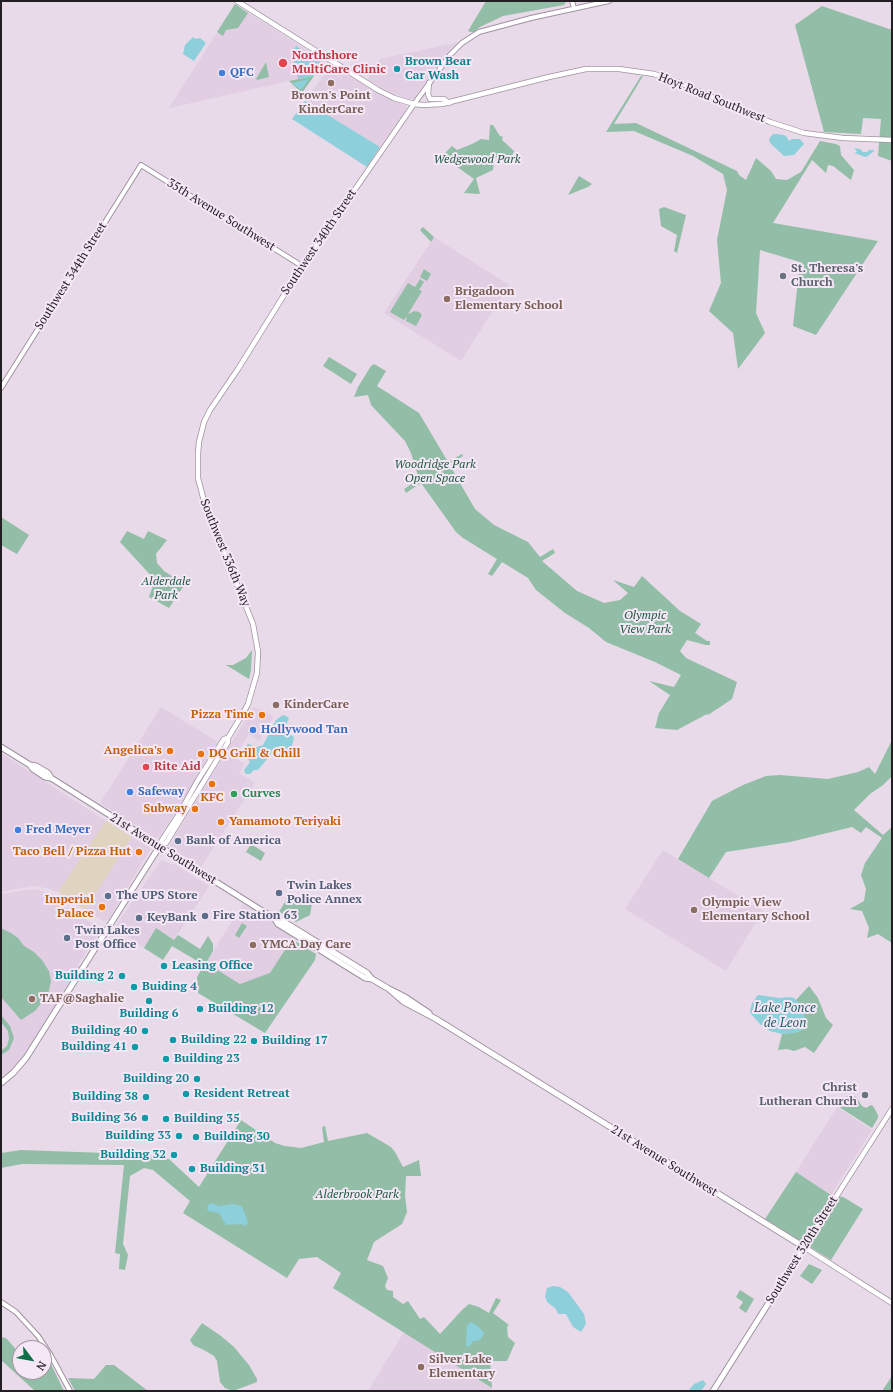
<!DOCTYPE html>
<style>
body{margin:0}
#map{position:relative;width:893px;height:1392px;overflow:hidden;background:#e8dae9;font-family:"PT Serif",serif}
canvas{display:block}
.frame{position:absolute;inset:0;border:2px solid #231e23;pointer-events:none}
.north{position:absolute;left:12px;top:1340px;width:40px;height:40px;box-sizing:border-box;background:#f5e7f6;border:1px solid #a197a2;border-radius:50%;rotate:122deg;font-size:11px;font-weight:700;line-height:16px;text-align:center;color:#231e23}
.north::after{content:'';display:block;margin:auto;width:14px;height:18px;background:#0b7047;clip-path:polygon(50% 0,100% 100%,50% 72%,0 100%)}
</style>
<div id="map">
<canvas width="893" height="1392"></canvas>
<div class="frame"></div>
<div class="north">N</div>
</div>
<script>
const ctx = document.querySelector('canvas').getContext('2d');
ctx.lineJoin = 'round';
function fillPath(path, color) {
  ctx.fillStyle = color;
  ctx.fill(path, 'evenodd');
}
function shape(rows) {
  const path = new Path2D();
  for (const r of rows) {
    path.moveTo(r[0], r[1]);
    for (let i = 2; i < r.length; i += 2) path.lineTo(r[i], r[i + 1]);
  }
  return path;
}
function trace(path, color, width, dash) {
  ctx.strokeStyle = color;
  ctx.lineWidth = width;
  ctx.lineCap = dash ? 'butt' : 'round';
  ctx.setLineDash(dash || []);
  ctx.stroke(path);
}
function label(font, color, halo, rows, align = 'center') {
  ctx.font = font + ' "PT Serif",serif';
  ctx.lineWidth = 4;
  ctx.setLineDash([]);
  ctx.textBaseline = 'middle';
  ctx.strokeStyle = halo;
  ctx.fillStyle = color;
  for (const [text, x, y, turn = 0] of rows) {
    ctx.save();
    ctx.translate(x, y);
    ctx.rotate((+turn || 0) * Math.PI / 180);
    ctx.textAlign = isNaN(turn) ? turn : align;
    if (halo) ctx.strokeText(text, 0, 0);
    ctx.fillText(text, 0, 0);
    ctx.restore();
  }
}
const built = shape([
 [235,4,324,61,325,63,316,75,169,108],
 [460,42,443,57,413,99,409,99,395,94,367,80,380,59],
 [336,67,382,96,406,106,405,112,380,147,305,101,328,69],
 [434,237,509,285,461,361,384,313],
 [161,707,218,742,209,754,205,764,198,777,159,837,155,838,100,803],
 [253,707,263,710,274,717,259,741,249,734,234,757,245,764,239,773,255,783,201,867,171,848,170,844],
 [1,753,106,821,58,892,46,888,33,886,1,892],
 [132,837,149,847,150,850,108,920,104,921,85,910],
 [663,850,763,911,726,971,625,909],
 [161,860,176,865,209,886,174,940,156,929,144,948,115,927],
 [36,889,47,893,47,896,98,927,100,931,78,965,82,968,26,1058,7,1079,1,1073,1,894,25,890],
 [243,904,294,936,270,974,240,984,206,963],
 [837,1107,872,1130,831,1195,796,1172],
 [404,1332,492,1388,490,1391,368,1391]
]);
const industrial = shape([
 [106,821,132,837,85,910,58,892]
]);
const green = shape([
 [486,1,566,1,566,2,564,5,503,16,480,27,474,32,471,32,468,31],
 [235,4,248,13,238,28,226,30,223,36,217,32],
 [822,6,892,30,892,161,878,156,881,119,863,118,861,134,824,132,795,25],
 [266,62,269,77,257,80,256,79],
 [314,76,302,93,289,81],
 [641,76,643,76,614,124,636,123,737,171,739,175,746,180,756,158,771,171,776,179,787,180,801,172,820,141,836,144,840,146,841,155,854,170,851,180,833,166,828,165,826,173,812,160,773,223,878,241,816,335,793,326,800,262,760,250,756,313,765,333,738,369,733,333,709,311,721,283,717,240,727,190,723,174,693,156,634,131,606,132],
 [490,125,493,125,500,136,503,137,502,140,514,151,510,161,495,157,493,170,476,178,480,194,464,193,474,179,442,156,452,146,457,150,472,144,481,139,489,140],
 [579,176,592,184,588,187,568,195],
 [664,207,686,215,677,253,674,251,677,235,661,226,659,209],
 [423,227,434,237,431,242,420,230],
 [424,269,431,274,427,281,420,277],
 [420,279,424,282,419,290,422,291,408,314,415,311,419,312,422,315,416,326,406,321,407,316,404,320,390,312,408,283,415,287],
 [329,357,357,374,351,384,323,366],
 [374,364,386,371,377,386,419,413,448,462,462,454,463,456,449,464,475,509,494,525,528,542,540,557,553,549,555,553,542,561,577,591,604,603,620,600,628,593,613,580,634,587,642,576,680,611,701,624,695,633,707,641,710,641,710,645,706,645,687,640,680,651,686,658,737,682,732,699,708,715,707,714,677,730,655,728,659,713,670,695,649,681,674,687,681,675,655,662,606,642,589,628,565,613,536,590,528,578,502,562,492,576,488,574,497,559,463,538,456,532,421,483,406,493,404,489,419,479,411,453,405,441,371,405,368,395,354,397,358,387,371,366],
 [1,517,29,535,17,554,1,545],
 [127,531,144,539,148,531,167,540,156,554,157,563,164,571,176,579,189,578,169,608,149,597,155,580,120,542],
 [252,650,251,670,249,679,226,665,233,665,246,658],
 [892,740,892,776,883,785,870,794,854,810,883,835,892,827,892,943,878,934,867,938,869,928,862,911,850,909,864,901,866,889,861,875,865,863,882,838,866,827,861,833,852,827,790,842,726,852,709,878,678,859,712,801,743,785,766,776,780,775,828,779,858,772,869,767,875,774],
 [251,844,265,853,261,861,246,852],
 [286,894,313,897,310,915,296,922,279,912,286,900],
 [242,923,247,926,239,938,235,935],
 [1,928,11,933,18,938,24,946,34,952,42,960,49,971,51,981,48,995,35,1011,21,1020,1,997],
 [156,928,174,940,178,935,200,949,208,936,213,944,213,951,206,963,240,984,270,973,292,939,316,954,315,960,265,1033,198,993,197,977,204,965,172,946,163,960,144,948],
 [809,986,818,998,826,1018,833,1025,814,1053,805,1047,794,1051,787,1049,778,1050,782,1034,798,1032,804,1027,803,1009,796,1000],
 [1,1015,10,1026,14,1038,9,1050,1,1055,1,1051,7,1046,9,1039,8,1031,1,1022],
 [851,1095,856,1097,862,1106,866,1108,871,1105,873,1106,878,1115,878,1118,872,1128,839,1107,841,1102,847,1096],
 [241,1120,275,1143,285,1146,301,1148,324,1142,322,1127,325,1126,328,1141,367,1133,391,1147,395,1152,403,1167,419,1160,421,1176,406,1176,405,1196,407,1212,402,1224,374,1242,367,1260,383,1266,388,1278,385,1286,387,1290,393,1291,393,1297,403,1304,408,1301,420,1319,424,1317,440,1334,462,1310,469,1304,479,1307,489,1313,496,1298,501,1300,493,1313,509,1325,507,1327,508,1337,515,1343,507,1361,490,1361,492,1388,333,1288,341,1273,317,1257,299,1259,287,1278,183,1213,190,1201,153,1170,144,1168,130,1176,123,1244,128,1255,125,1270,119,1269,120,1254,115,1253,124,1165,22,1164,1,1168,1,1153,21,1150,134,1154,169,1159,199,1187],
 [796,1172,831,1195,843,1197,863,1209,831,1260,765,1219],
 [809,1264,822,1270,812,1284,800,1276],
 [740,1290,754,1299,746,1313,739,1308,743,1302,736,1297],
 [202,1323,221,1336,234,1347,249,1365,257,1379,257,1382,233,1391,225,1388,220,1382,217,1361,214,1356,204,1350,193,1345,190,1340],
 [1,1337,6,1338,20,1354,20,1372,44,1372,44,1353,47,1356,64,1391,35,1391,1,1360],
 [106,1365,114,1365,148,1391,75,1391,68,1378,94,1379],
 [892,1376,892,1391,882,1391]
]);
const water = shape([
 [193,37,196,39,200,38,206,43,194,61,183,54,185,45],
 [296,46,322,63,314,76,298,79,292,52],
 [309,79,301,90,292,83,293,83],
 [305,101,380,147,367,167,292,119],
 [773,134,777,134,784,135,787,137,789,141,792,139,800,139,804,144,794,155,784,156,770,143,769,139],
 [854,148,860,149,863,152,867,152,869,150,874,150,874,151,868,156,865,157,855,153,857,151],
 [283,715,286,716,289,718,284,730,294,737,292,746,288,749,280,746,277,747,258,770,254,770,250,774,247,774,245,773,244,770,250,762,248,759,243,756,243,750,248,744,257,747,263,745,276,720],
 [758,995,780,998,790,997,794,998,800,1004,804,1012,805,1021,803,1030,794,1033,782,1034,770,1031,760,1024,751,1014,750,1011,752,1003],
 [212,1203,219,1206,233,1204,242,1206,248,1222,246,1226,241,1224,226,1225,219,1213,208,1211,207,1208,209,1204],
 [553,1286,560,1287,568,1292,584,1314,586,1324,581,1332,573,1327,566,1314,558,1314,556,1309,547,1302,545,1296,547,1288],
 [471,1322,478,1326,484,1333,481,1339,477,1341,473,1341,470,1346,468,1347,466,1345,467,1325],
 [703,1380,706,1384,701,1391,688,1391,694,1384]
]);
const tertiary = shape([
 [572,1,574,8],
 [414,104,450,55,462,43,479,32,531,18,609,1],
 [1,388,141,165,302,266],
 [1,1302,16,1312,38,1336,50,1354,70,1391]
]);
const secondary = shape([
 [237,1,378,90,394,98,414,104,423,105,442,104,549,77,586,69,619,69,654,74,680,83,770,122,804,133,843,138,892,140],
 [429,83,428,94,430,99,444,99,449,103],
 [159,847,162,840,179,814,198,780,224,739,228,738,242,715,248,704,257,673,258,652,253,624,205,505,198,478,198,453,199,442,204,422,210,410,238,369,302,266,414,104],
 [159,847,166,843,228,742,228,738],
 [892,1109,804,1247,892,1303]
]);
const primary = shape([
 [1,747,30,765,33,769,45,777,51,778,48,773,36,766,30,765],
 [51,778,275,919],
 [372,979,365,978,278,924,275,919,281,920,367,973,372,979,389,989,405,997,429,1013],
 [389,989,404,1002,436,1019,804,1247,713,1391],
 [1,1083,13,1073,26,1058,159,847]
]);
const markers = [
 [283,63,5,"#e0444e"],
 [397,69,4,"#0f9aa8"],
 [222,73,4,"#3f7fe0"],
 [331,83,4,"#8d6e63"],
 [783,276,4,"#6b7280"],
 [447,299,4,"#8d6e63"],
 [276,705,4,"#8d6e63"],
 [262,715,4,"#e8710a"],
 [253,730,4,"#3f7fe0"],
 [170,751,4,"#e8710a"],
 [201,754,4,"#e8710a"],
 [146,767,4,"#e0444e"],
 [212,784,4,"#e8710a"],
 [130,792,4,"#3f7fe0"],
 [234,794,4,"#2e9e5b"],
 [195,809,4,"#e8710a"],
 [221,822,4,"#e8710a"],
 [18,830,4,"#3f7fe0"],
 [178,841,4,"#5c6f8a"],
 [139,852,4,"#e8710a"],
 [279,893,4,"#5c6f8a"],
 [108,896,4,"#5c6f8a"],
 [102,907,4,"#e8710a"],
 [694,910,4,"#8d6e63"],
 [205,916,4,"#5c6f8a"],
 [139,918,4,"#5c6f8a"],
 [67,938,4,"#5c6f8a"],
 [253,945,4,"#8d6e63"],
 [164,966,4,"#0f9aa8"],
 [122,976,4,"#0f9aa8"],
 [134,987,4,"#0f9aa8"],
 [32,999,4,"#8d6e63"],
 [149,1001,4,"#0f9aa8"],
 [200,1009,4,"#0f9aa8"],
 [145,1031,4,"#0f9aa8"],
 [173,1040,4,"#0f9aa8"],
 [254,1041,4,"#0f9aa8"],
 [135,1047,4,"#0f9aa8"],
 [166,1059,4,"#0f9aa8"],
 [197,1079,4,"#0f9aa8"],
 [186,1094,4,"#0f9aa8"],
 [865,1095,4,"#6b7280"],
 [146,1097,4,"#0f9aa8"],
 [145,1118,4,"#0f9aa8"],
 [166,1119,4,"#0f9aa8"],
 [179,1136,4,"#0f9aa8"],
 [196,1137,4,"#0f9aa8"],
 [174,1155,4,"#0f9aa8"],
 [192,1169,4,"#0f9aa8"],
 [421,1367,4,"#8d6e63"]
];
const healthNames = [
 ["Northshore",292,56],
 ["MultiCare Clinic",292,70],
 ["Rite Aid",154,767]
];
const cultureNames = [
 ["Brown Bear",405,62],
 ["Car Wash",405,76],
 ["Leasing Office",172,966],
 ["Building 2",114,976,"right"],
 ["Buiding 4",142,987],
 ["Building 12",208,1009],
 ["Building 6",149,1014,"center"],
 ["Building 40",137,1031,"right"],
 ["Building 22",181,1040],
 ["Building 17",262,1041],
 ["Building 41",127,1047,"right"],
 ["Building 23",174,1059],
 ["Building 20",189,1079,"right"],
 ["Resident Retreat",194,1094],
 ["Building 38",138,1097,"right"],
 ["Building 36",137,1118,"right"],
 ["Building 35",174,1119],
 ["Building 33",171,1136,"right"],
 ["Building 30",204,1137],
 ["Building 32",166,1155,"right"],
 ["Building 31",200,1169]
];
const shopNames = [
 ["QFC",230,73],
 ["Hollywood Tan",261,730],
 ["Safeway",138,792],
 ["Fred Meyer",26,830]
];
const educationNames = [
 ["Brown's Point",331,96,"center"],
 ["KinderCare",331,110,"center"],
 ["Brigadoon",455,292],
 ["Elementary School",455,306],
 ["KinderCare",284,705],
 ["Olympic View",702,903],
 ["Elementary School",702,917],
 ["YMCA Day Care",261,945],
 ["TAF@Saghalie",40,999],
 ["Silver Lake",429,1360],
 ["Elementary",429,1374]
];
const streetNames = [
 ["Hoyt Road Southwest",712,98,22],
 ["35th Avenue Southwest",221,215,32],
 ["Southwest 340th Street",319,242,-56],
 ["Southwest 344th Street",71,276,-58],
 ["Southwest 336th Way",225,553,68],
 ["21st Avenue Southwest",163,849,32],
 ["21st Avenue Southwest",664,1161,32],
 ["Southwest 320th Street",802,1250,-58]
];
const parkNames = [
 ["Wedgewood Park",477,160],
 ["Woodridge Park",435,465],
 ["Open Space",435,479],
 ["Alderdale",166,582],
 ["Park",166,596],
 ["Olympic",645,616],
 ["View Park",645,630],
 ["Alderbrook Park",357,1195]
];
const worshipNames = [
 ["St. Theresa's",791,269],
 ["Church",791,283],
 ["Christ",857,1088,"right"],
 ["Lutheran Church",857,1102,"right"]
];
const foodNames = [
 ["Pizza Time",254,715],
 ["Angelica's",162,751],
 ["DQ Grill & Chill",209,754,"left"],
 ["KFC",212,798,"center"],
 ["Subway",187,809],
 ["Yamamoto Teriyaki",229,822,"left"],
 ["Taco Bell / Pizza Hut",131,852],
 ["Imperial",94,900],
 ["Palace",94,914]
];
const leisureNames = [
 ["Curves",242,794]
];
const serviceNames = [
 ["Bank of America",186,841],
 ["Twin Lakes",287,886],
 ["Police Annex",287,900],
 ["The UPS Store",116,896],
 ["Fire Station 63",213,916],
 ["KeyBank",147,918],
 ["Twin Lakes",75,931],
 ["Post Office",75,945]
];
const waterNames = [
 ["Lake Ponce",785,1008],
 ["de Leon",785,1023]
];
fillPath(built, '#e1cee3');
fillPath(industrial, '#ded4c0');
fillPath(green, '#92bda6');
fillPath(water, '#8dd0db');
trace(tertiary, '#9f92a0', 6);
trace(secondary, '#9f92a0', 6);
trace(primary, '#9f92a0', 7);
trace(tertiary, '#fff', 4);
trace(secondary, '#fff', 4.5);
trace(primary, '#fff', 5);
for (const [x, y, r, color] of markers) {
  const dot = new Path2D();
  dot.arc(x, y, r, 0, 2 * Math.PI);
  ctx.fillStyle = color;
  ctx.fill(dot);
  trace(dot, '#f5e7f6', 1.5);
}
label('bold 12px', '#be3a42', '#f5e7f6', healthNames, 'left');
label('bold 12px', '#0d838f', '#f5e7f6', cultureNames, 'left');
label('bold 12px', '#366cbe', '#f5e7f6', shopNames, 'left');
label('bold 12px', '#785e54', '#f5e7f6', educationNames, 'left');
label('12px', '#231e23', '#f5e7f6', streetNames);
label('italic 12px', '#1b5a3e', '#f5e7f6', parkNames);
label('bold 12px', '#5b616d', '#f5e7f6', worshipNames, 'left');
label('bold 12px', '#c56008', '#f5e7f6', foodNames, 'right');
label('bold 12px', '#27864d', '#f5e7f6', leisureNames, 'left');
label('bold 12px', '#4e5e75', '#f5e7f6', serviceNames, 'left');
label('italic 13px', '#265d66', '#f5e7f6', waterNames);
</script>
